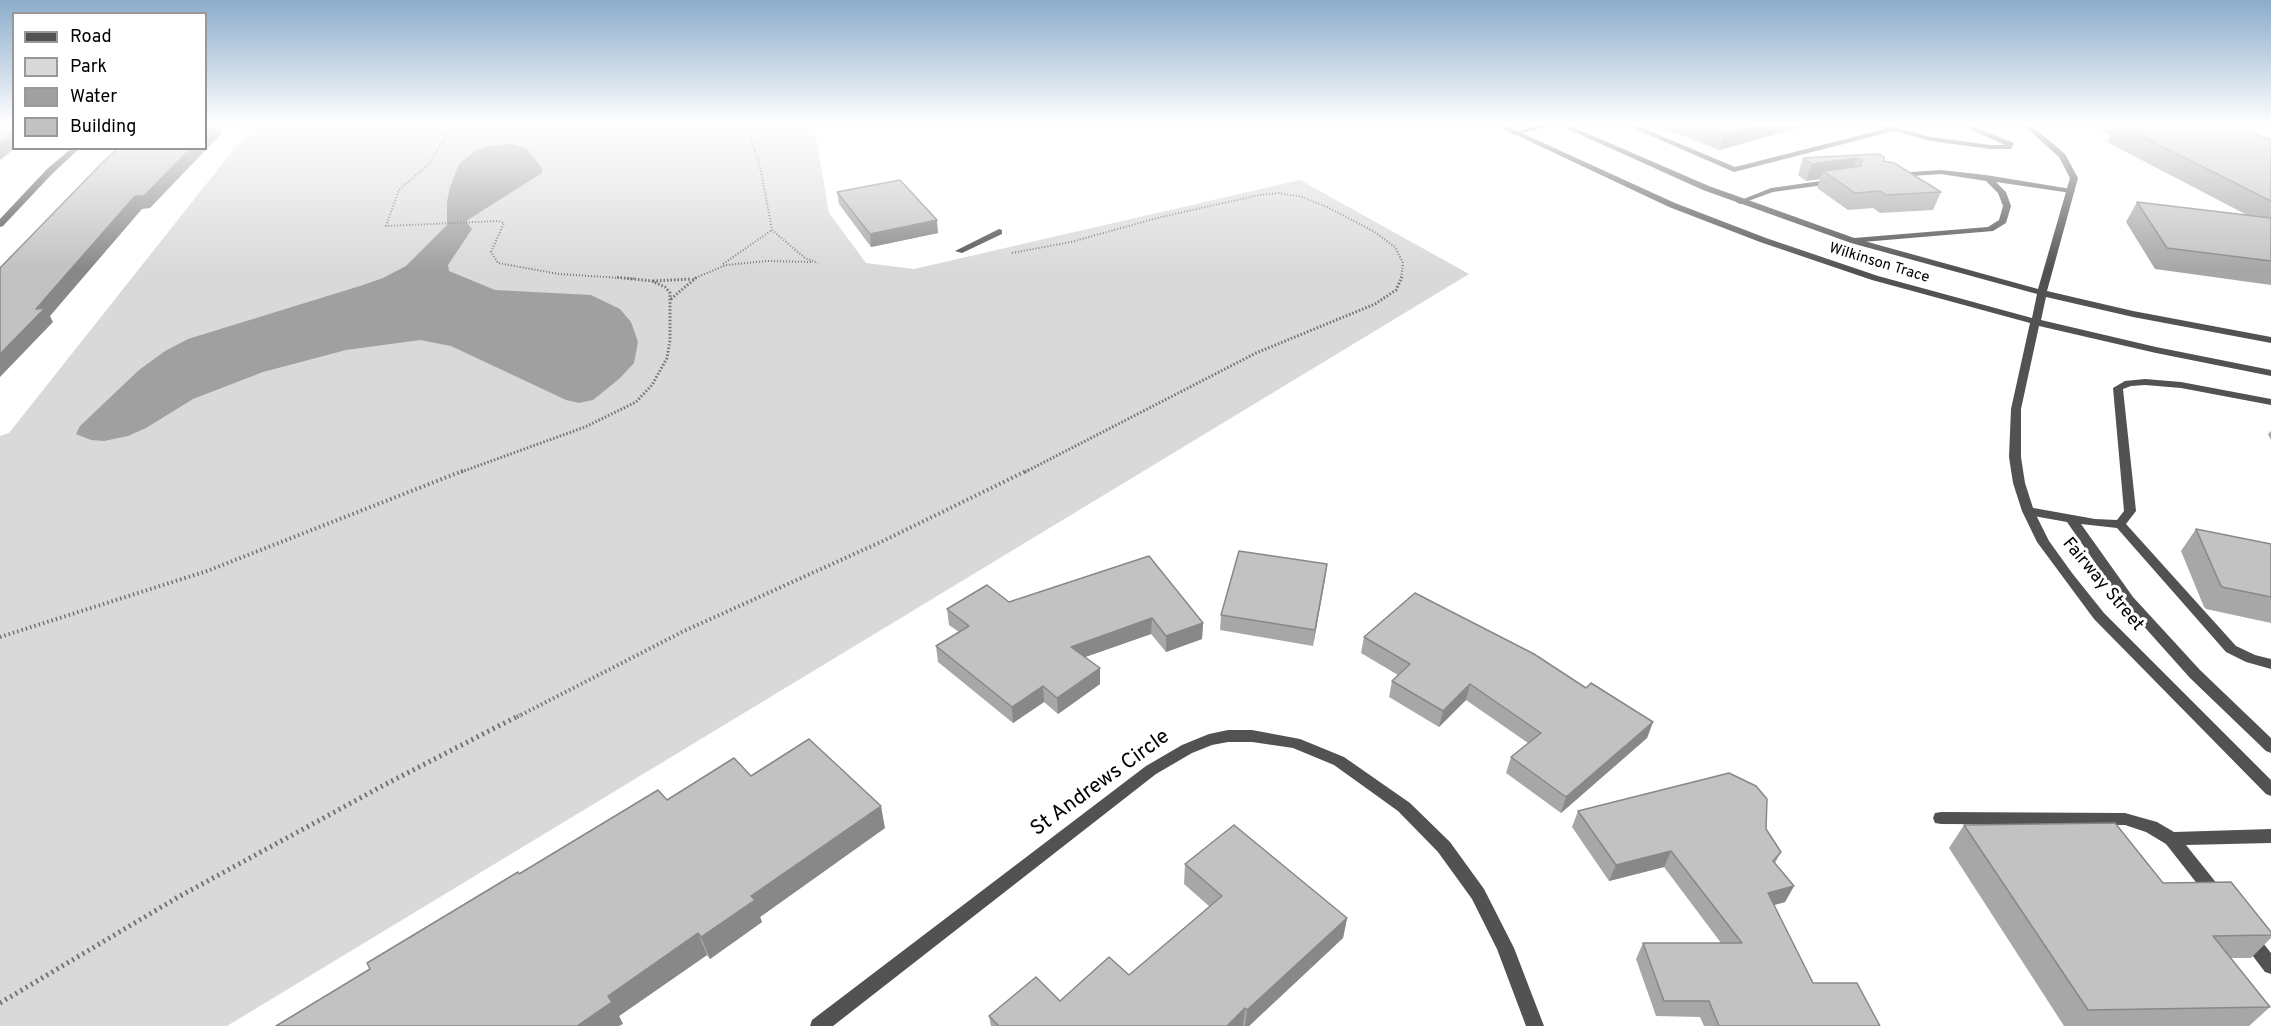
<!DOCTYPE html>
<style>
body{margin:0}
#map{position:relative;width:2271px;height:1026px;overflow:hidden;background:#fff;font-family:Overpass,sans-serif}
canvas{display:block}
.legend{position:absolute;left:12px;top:12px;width:195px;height:138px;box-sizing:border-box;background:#fff;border:2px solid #999;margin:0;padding:8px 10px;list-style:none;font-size:18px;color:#000}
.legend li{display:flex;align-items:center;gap:12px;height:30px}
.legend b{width:30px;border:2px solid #999}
</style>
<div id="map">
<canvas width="2271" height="1026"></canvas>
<ul class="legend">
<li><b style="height:8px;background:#525252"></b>Road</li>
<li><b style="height:16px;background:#d9d9d9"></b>Park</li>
<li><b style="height:16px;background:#a0a0a0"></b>Water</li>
<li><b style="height:16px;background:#c2c2c2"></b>Building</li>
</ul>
</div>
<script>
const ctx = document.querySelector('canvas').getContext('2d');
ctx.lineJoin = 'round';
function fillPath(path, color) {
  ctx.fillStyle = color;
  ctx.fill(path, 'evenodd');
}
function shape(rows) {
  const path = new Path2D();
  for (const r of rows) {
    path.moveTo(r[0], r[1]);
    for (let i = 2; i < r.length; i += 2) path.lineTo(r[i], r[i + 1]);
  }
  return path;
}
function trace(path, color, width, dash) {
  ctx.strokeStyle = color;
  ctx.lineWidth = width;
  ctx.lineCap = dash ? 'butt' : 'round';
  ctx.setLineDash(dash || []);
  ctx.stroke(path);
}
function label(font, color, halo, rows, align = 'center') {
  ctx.font = font + ' Overpass,sans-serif';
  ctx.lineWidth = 6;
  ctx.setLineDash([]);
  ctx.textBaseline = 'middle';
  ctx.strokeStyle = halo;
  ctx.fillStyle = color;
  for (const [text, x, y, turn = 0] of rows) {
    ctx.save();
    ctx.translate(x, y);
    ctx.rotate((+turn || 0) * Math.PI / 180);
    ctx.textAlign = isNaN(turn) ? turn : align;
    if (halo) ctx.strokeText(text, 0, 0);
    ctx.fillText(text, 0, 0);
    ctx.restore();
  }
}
const green = shape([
 [253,125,814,125,829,213,866,263,914,269,1300,180,1469,274,227,1026,0,1026,0,436,9,433]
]);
const water = shape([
 [511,144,526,148,542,168,542,173,466,221,472,229,448,265,449,271,495,290,591,295,620,309,631,322,638,342,634,363,619,379,593,400,579,403,566,400,451,346,420,340,346,350,263,372,193,399,146,428,128,436,104,441,91,440,76,434,80,426,139,370,165,351,188,339,360,286,383,278,406,266,447,225,447,202,450,187,459,164,478,149,489,146]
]);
const pathFar3 = shape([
 [453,125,429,164,399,190,386,226,498,221,504,223,491,252,498,263,559,274,636,279],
 [747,125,761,171,772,230,805,258,818,263],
 [1012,253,1071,242,1161,217,1259,195,1279,193,1302,197,1327,207,1373,231,1395,247,1403,263,1401,279],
 [723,264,772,230],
 [693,279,726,265,767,261,811,262]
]);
const pathFar2 = shape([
 [653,281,691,279],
 [671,299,697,277],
 [461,472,585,427,636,402,652,385,667,358,670,340,670,293,665,287,652,281,615,277],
 [1025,472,1256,353,1375,304,1396,290,1402,277]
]);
const pathFar1 = shape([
 [0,637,207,571,465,470],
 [517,717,684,631,883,541,1028,470]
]);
const path = shape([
 [0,1003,180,896,386,784,520,715]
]);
const service = shape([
 [1541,125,1555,125,1514,135,1510,133,1541,125],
 [1626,125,1635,125,1735,167,1885,129,1883,127,1886,125,1931,137,1990,145,2005,145,1960,125,1970,125,2014,143,2011,149,1990,149,1931,141,1894,131,1734,172,1626,125],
 [1941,170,1986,175,2071,189,2075,191,2071,193,1996,182,2006,192,2011,206,2006,223,1993,231,1851,243,1850,241,1854,238,1988,227,1999,220,2003,206,1998,193,1986,181,1941,174,1897,177,1893,175,1897,173,1941,170],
 [1835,179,1839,181,1838,183,1773,192,1740,204,1736,202,1771,188,1835,179],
 [999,229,1002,230,1002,234,962,253,955,251,999,229],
 [2145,379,2181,382,2271,399,2271,405,2181,388,2145,385,2131,386,2123,389,2136,511,2126,524,2236,646,2255,655,2271,659,2271,669,2246,662,2226,652,2117,528,2081,524,2133,597,2200,670,2271,738,2271,753,2266,751,2190,678,2123,603,2067,522,2028,515,2022,511,2028,507,2095,519,2117,520,2124,511,2113,388,2125,381,2145,379],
 [1941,812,2125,813,2157,822,2174,832,2271,829,2271,843,2186,845,2222,890,2224,895,2222,900,2216,902,2210,900,2166,844,2146,832,2125,825,1941,824,1935,823,1933,818,1935,813,1941,812],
 [2249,930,2255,933,2271,953,2271,974,2265,972,2243,943,2240,938,2243,933,2249,930]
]);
const minor = shape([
 [1495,125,1504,125,1675,203,1766,238,1878,276,2032,318,2037,294,1851,243,1703,190,1559,125,1568,125,1709,186,1857,239,2038,289,2070,178,2059,157,2023,125,2031,125,2065,154,2078,178,2047,291,2133,311,2271,337,2271,343,2133,317,2046,297,2041,320,2156,347,2271,370,2271,376,2156,353,2039,326,2021,409,2021,457,2025,483,2034,511,2049,541,2072,573,2104,613,2271,780,2271,796,2266,794,2094,619,2037,542,2022,511,2013,483,2009,457,2011,409,2030,323,1872,280,1760,242,1669,207,1495,125],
 [72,148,80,148,53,173,3,226,0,227,0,219,47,169,72,148],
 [1228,730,1252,730,1300,739,1344,757,1410,803,1450,842,1484,889,1514,948,1544,1026,1526,1026,1497,949,1472,899,1438,852,1398,811,1334,765,1293,748,1252,742,1228,742,1212,745,1192,753,1156,774,833,1026,810,1026,812,1020,1146,766,1182,745,1209,734,1228,730]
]);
const wall = shape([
 [1657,125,1809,125,1719,150],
 [2105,125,2237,125,2271,140,2271,285,2155,269,2126,222,2137,202,2247,215,2107,142,2110,136,2102,132],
 [1879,154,1884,161,1941,192,1933,210,1880,213,1873,208,1848,210,1817,188,1820,179,1806,181,1798,175,1803,158],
 [837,192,938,233,871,247,839,204],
 [2271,431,2271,440,2268,434],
 [2196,529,2271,544,2271,623,2206,609,2204,607,2181,551],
 [1327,564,1313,646,1220,630,1221,615],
 [1009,602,1203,623,1202,639,1166,652,1151,634,1085,657,1100,668,1100,684,1058,714,1044,702,1013,723,938,662,936,646,959,632,949,625,947,609],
 [1364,637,1586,688,1653,722,1647,738,1561,813,1506,773,1511,757,1528,743,1466,700,1439,727,1389,697,1392,681,1398,675,1361,653],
 [751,776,885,828,760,917,762,922,710,959,707,955,619,1016,623,1024,370,969,519,874,667,800],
 [1578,811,1766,829,1781,852,1775,863,1794,886,1785,902,1774,905,1813,983,1880,1026,1704,1026,1700,1017,1656,1016,1636,959,1643,943,1721,943,1664,867,1609,881,1572,827],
 [1964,825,2163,883,2271,932,2271,938,2251,958,2231,958,2270,1007,2249,1026,2064,1026,1949,848],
 [1185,864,1347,918,1343,938,1249,1026,991,1026,989,1016,1060,1001,1129,975,1210,907,1184,884]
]);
const shadedWall = shape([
 [212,125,224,125,220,129,222,133,150,208,142,209,50,316,53,322,0,377,0,354,36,309,135,196,191,148,206,148,206,134],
 [1756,125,1809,125,1719,150,1724,134],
 [14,133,14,148,15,148,0,160,0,143],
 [1857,158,1851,175,1823,171,1820,179,1806,181,1812,164],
 [937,220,938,233,871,247,870,234],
 [1327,564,1325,580,1313,646,1315,630],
 [1152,618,1151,634,1071,662,1071,647],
 [1203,623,1202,639,1166,652,1166,636],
 [1100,668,1100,684,1058,714,1057,698],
 [1470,684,1466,700,1439,727,1443,711],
 [1043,686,1044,702,1013,723,1012,707],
 [1653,722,1647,738,1561,813,1566,797],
 [881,806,885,828,760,917,762,922,710,959,701,937,751,896],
 [1671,851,1664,867,1609,881,1616,865],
 [1794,886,1785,902,1760,909,1768,893],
 [1347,918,1343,938,1249,1026,1245,1026,1247,1010],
 [698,933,707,955,619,1016,623,1024,619,1026,577,1026,608,996],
 [1245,1008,1243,1026,1227,1026]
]);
const building = shape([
 [0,125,14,125,14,133,0,143,0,125],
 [206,125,214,125,206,134,206,125],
 [1702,125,1756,125,1724,134,1702,125],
 [2120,125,2237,125,2271,140,2271,201,2120,125],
 [118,148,191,148,144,196,135,196,36,309,45,308,0,354,0,268,103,162,118,148],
 [1879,154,1884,157,1884,161,1894,163,1941,192,1886,195,1880,191,1855,193,1823,171,1861,166,1862,160,1857,158,1812,164,1803,158,1879,154],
 [900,180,937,220,870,234,837,192,900,180],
 [2137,202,2271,218,2271,261,2167,248,2137,202],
 [2196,529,2271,544,2271,597,2222,587,2220,584,2196,529],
 [1239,551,1327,564,1315,630,1221,615,1239,551],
 [1149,556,1203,623,1166,636,1152,618,1071,647,1100,668,1057,698,1043,686,1012,707,936,646,969,626,947,609,987,585,1009,602,1149,556],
 [1415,593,1534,654,1586,688,1591,683,1653,722,1566,797,1511,757,1541,733,1470,684,1443,711,1392,681,1410,664,1364,637,1415,593],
 [809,739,881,806,751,896,755,900,701,937,698,933,608,996,612,1002,577,1026,276,1026,370,969,367,963,518,872,519,874,658,790,667,800,734,758,751,776,809,739],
 [1729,773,1756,786,1767,799,1766,829,1781,852,1773,861,1794,886,1768,893,1813,983,1857,983,1880,1026,1719,1026,1709,1001,1664,1001,1643,943,1742,943,1671,851,1616,865,1578,811,1729,773],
 [2115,823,2163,883,2231,882,2271,932,2271,935,2213,936,2270,1007,2088,1010,1964,825,2115,823],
 [1234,825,1347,918,1247,1010,1245,1008,1227,1026,999,1026,989,1016,1036,977,1060,1001,1109,957,1129,975,1222,896,1185,864,1234,825]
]);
const farStreetnames = [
 ["Wilkinson Trace",1879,264,17]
];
const streetNames = [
 ["Fairway Street",2102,585,50]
];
const nearStreetnames = [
 ["St Andrews Circle",1101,784,-36]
];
fillPath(green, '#d9d9d9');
fillPath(water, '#a0a0a0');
trace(pathFar3, '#747474', 2, [1, 2]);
trace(pathFar2, '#747474', 3, [1.5, 2]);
trace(pathFar1, '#747474', 4, [1.5, 3]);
trace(path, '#747474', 5, [2, 4]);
fillPath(service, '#525252');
fillPath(minor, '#525252');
fillPath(wall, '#a7a7a7');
fillPath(shadedWall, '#888');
fillPath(building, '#c2c2c2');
trace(building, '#888', 1.5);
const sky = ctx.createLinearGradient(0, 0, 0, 269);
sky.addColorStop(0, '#8baccb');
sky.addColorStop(0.46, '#fff');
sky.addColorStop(1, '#ffffff00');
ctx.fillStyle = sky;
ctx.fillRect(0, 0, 2271, 269);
label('15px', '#000', '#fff', farStreetnames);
label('18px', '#000', '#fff', streetNames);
label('21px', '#000', '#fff', nearStreetnames);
</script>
